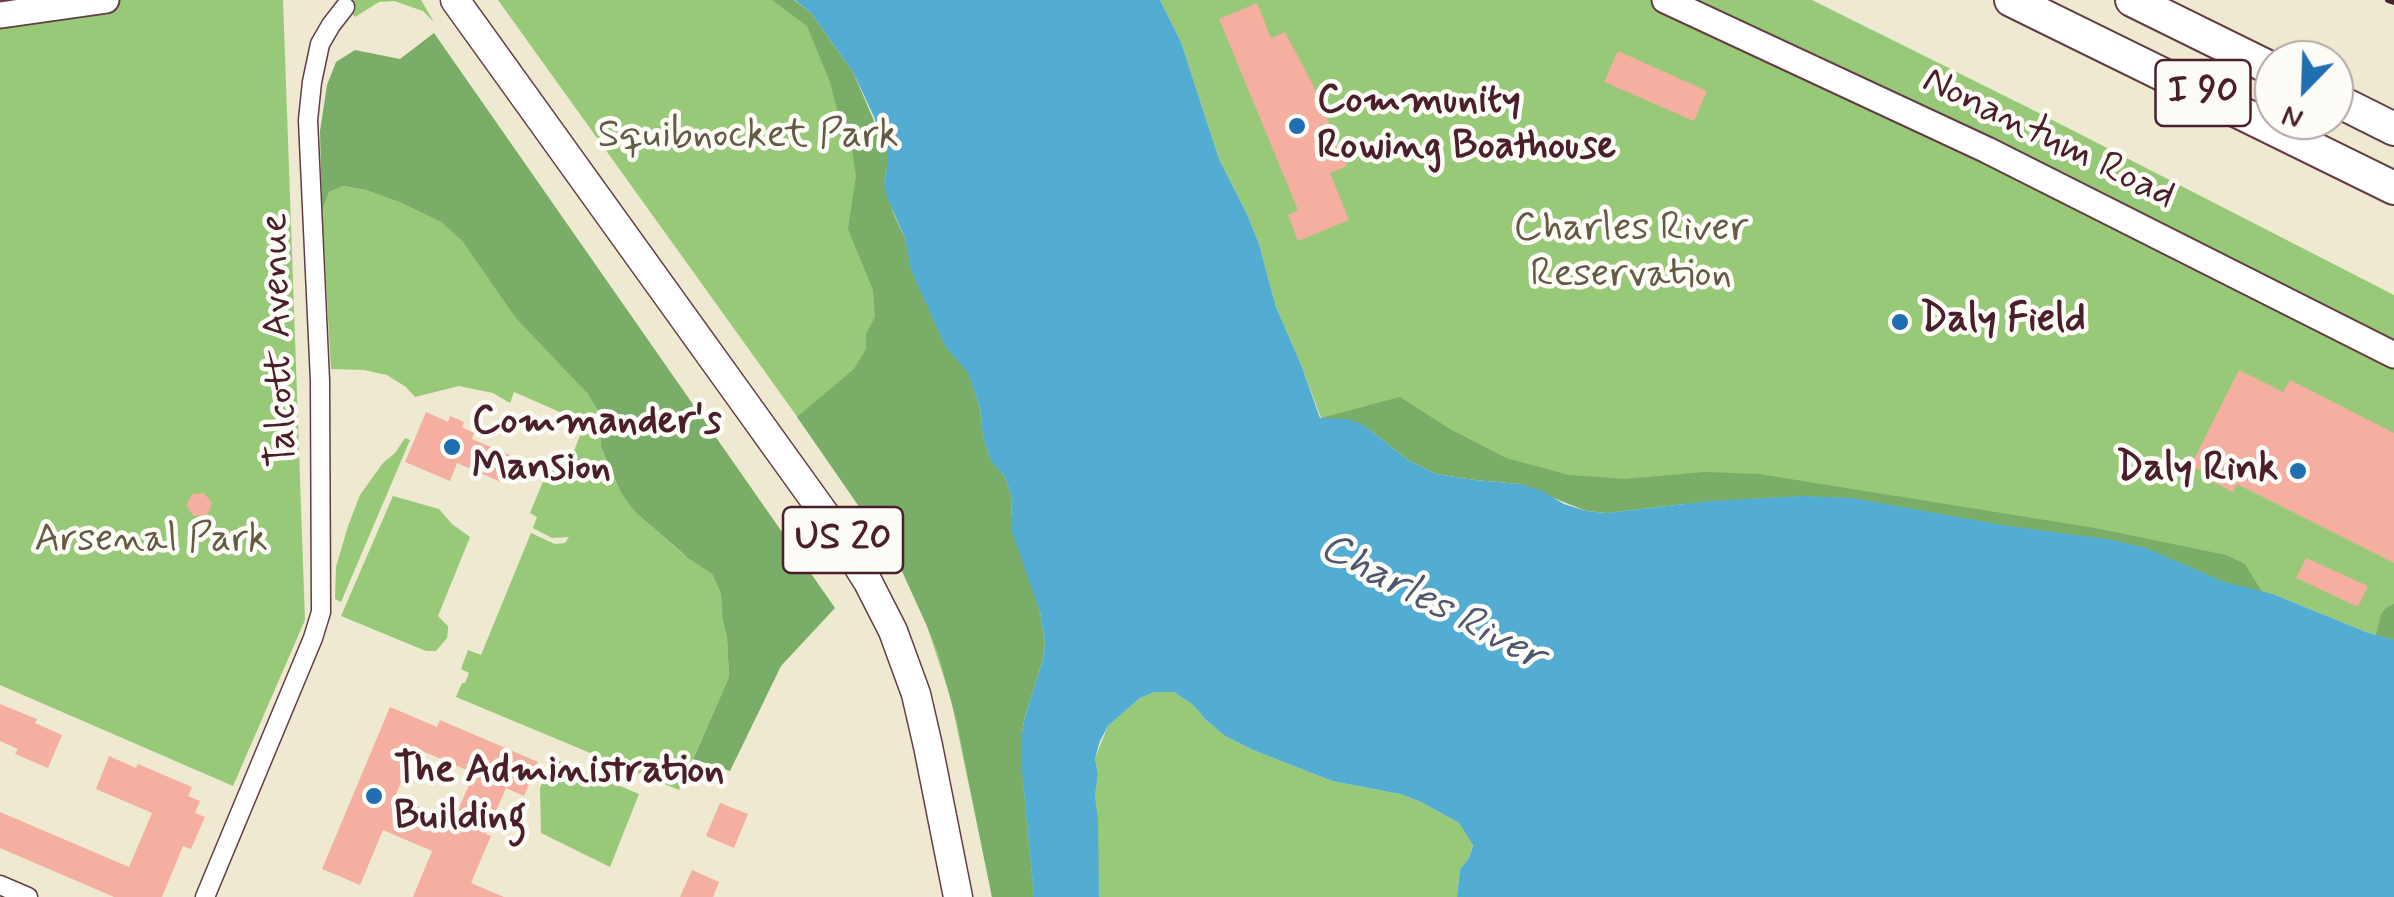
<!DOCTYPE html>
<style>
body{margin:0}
#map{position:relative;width:2394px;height:897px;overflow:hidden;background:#eee9d0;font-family:Mynerve,sans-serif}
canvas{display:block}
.north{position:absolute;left:2254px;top:40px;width:100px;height:100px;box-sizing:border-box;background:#fdfcf7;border:2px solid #b5a4a5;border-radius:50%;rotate:203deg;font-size:28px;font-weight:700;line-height:40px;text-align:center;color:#4a1f2b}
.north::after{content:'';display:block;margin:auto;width:35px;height:45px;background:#1f6fb2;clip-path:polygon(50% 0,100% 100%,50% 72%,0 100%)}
</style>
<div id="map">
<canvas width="2394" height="897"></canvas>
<div class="north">N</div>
</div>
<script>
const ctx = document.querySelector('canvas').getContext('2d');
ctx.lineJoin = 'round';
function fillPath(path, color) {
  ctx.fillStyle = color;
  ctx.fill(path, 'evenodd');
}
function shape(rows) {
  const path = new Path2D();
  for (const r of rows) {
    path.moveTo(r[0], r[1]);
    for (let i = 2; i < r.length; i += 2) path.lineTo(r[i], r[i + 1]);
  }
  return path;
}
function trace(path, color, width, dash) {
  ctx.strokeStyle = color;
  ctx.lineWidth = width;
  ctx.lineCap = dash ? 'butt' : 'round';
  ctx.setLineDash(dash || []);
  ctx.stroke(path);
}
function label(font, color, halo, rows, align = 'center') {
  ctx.font = font + ' Mynerve,sans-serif';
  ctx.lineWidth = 9;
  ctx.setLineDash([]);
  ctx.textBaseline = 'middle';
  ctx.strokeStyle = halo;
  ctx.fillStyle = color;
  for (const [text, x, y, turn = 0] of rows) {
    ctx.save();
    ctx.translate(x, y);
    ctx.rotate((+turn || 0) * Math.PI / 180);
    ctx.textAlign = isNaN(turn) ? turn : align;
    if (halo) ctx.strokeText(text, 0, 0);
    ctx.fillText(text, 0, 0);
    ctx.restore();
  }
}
const green = shape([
 [0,0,283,0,305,620,233,786,0,685],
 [339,0,421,0,434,22,423,11,394,1,379,2,355,17],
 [498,0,794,0,811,13,1011,495,1025,803,1034,897,992,897,951,699,927,626,902,571,829,461],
 [1160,0,1812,0,2029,108,2394,295,2394,640,2366,632,2273,594,1681,504,1321,418,1302,367,1276,307,1259,244,1247,214,1219,159,1181,42],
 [342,186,366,190,399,202,441,222,463,242,557,359,587,393,600,414,601,447,621,493,634,511,683,554,712,574,721,594,722,617,727,638,729,677,679,790,456,697,462,683,465,683,469,673,461,669,468,650,481,655,531,533,555,544,565,543,569,537,552,538,533,528,537,517,530,513,554,455,570,461,585,423,514,392,510,403,493,393,459,386,415,397,406,387,387,375,364,370,331,369,322,211,329,192],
 [405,438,410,440,341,602,335,599,336,567,348,526,360,495,383,463,395,453],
 [393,496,439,509,452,524,470,537,438,616,448,626,448,630,447,638,436,651,426,651,341,616],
 [1155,692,1174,692,1193,705,1206,720,1225,736,1253,750,1332,781,1400,794,1421,802,1459,823,1473,844,1469,858,1460,869,1457,897,1099,897,1095,796,1098,774,1095,758,1108,726,1140,698],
 [553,758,639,794,610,867,541,833,540,788]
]);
const forest = shape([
 [772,0,794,0,811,13,853,72,887,151,887,168,884,182,894,216,905,238,911,270,945,346,968,372,980,408,983,438,991,461,1005,477,1011,495,1011,514,1040,612,1045,644,1042,663,1025,716,1022,733,1022,771,1034,897,992,897,957,723,938,653,927,626,902,571,887,547,797,417,854,369,866,349,866,334,875,317,873,290,848,229,856,177,852,148,839,118,830,82,807,26],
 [434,33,835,608,781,666,730,771,693,759,729,677,727,638,722,617,721,594,712,574,688,558,634,511,621,493,601,447,600,414,587,393,516,318,463,242,441,222,399,202,366,190,343,186,329,192,322,211,320,131,327,85,336,62,355,50,400,59],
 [1400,397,1450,429,1506,458,1569,475,1625,479,1705,472,1759,474,2095,528,2226,555,2245,564,2262,592,2224,582,2146,548,2112,540,2008,526,1851,498,1802,496,1711,501,1607,513,1586,511,1519,484,1475,480,1436,474,1408,460,1362,424,1321,418],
 [2394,604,2394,640,2376,635,2381,614,2386,608]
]);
const water = shape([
 [795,0,1160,0,1181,42,1219,159,1247,214,1259,244,1276,307,1302,367,1320,418,1347,419,1362,424,1408,460,1436,474,1475,480,1519,484,1542,491,1564,504,1586,511,1606,513,1711,501,1803,496,1851,498,2008,526,2112,540,2146,548,2224,582,2273,594,2366,632,2394,640,2394,897,1457,897,1460,869,1469,858,1473,845,1459,823,1421,802,1400,794,1332,781,1253,750,1225,736,1206,720,1193,705,1174,692,1155,692,1140,698,1108,726,1100,741,1095,758,1098,774,1095,796,1098,820,1099,897,1034,897,1022,771,1022,733,1025,716,1042,663,1045,644,1040,612,1012,532,1011,495,1005,477,991,461,983,437,980,408,968,373,945,346,911,270,905,238,887,197,884,182,887,168,887,151,874,117,853,72,811,13]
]);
const building = shape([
 [1257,3,1271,38,1285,32,1313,85,1347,166,1330,173,1349,220,1298,241,1288,215,1298,210,1219,19],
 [1618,51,1707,91,1694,121,1604,82],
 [2239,370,2283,392,2290,380,2394,433,2394,563,2237,484,2233,492,2211,481,2213,477,2191,465],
 [426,412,448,422,450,416,464,422,462,427,474,433,472,439,512,456,501,482,457,463,450,481,405,462],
 [204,493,212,503,207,515,194,516,186,506,192,494],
 [2306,558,2368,586,2358,607,2296,578],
 [0,704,37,719,35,723,62,735,48,768,15,754,18,749,0,741],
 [390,707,437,727,440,720,538,762,524,796,506,788,486,834,491,836,471,883,504,897,413,897,432,851,383,830,360,885,322,869],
 [415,748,474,773,453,822,395,797],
 [109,756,136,768,138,764,192,787,188,796,200,801,195,813,205,817,191,849,183,846,162,897,114,897,0,848,0,812,129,867,152,813,96,789],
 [720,803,748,814,734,848,706,836],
 [692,870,719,882,713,897,680,897]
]);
const street = shape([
 [0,885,28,897],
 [205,897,313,638,321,612,320,381,308,120,312,82,320,44,331,25,345,7]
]);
const secondary = shape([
 [1665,0,1987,150,2394,355],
 [0,15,106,0]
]);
const primary = shape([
 [455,0,829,520,868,582,893,631,916,694,928,746,958,897]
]);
const highway = shape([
 [2011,0,2394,188],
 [2132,0,2274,70],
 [2334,99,2394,129]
]);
const rail = shape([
 [2388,0,2394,2]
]);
const markers = [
 [1297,126,10,"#1f6fb2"],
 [1900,322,10,"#1f6fb2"],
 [452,447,10,"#1f6fb2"],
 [2298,471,10,"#1f6fb2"],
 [374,796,10,"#1f6fb2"]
];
const shields = [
 [2203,93,95],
 [843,540,120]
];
const shieldNames = [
 ["I 90",2203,93],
 ["US 20",843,540]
];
const poiNames = [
 ["Community",1317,103],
 ["Rowing Boathouse",1317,149],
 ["Daly Field",1920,322],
 ["Commander's",472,424],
 ["Mansion",472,470],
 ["Daly Rink",2278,471,"right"],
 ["The Administration",394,773],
 ["Building",394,819]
];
const parkNames = [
 ["Squibnocket Park",748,138],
 ["Charles River",1631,231],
 ["Reservation",1631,277],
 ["Arsenal Park",151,542]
];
const streetNames = [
 ["Nonantum Road",2048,140,26],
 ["Talcott Avenue",281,340,-92]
];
const waterNames = [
 ["Charles River",1431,604,28]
];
fillPath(green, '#98c978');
fillPath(forest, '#7aad68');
fillPath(water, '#53acd1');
fillPath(building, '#f4afa0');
trace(street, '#633d44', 21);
trace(secondary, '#633d44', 29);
trace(primary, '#633d44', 31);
trace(highway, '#633d44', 36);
trace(street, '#fff', 18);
trace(secondary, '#fff', 25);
trace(primary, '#fff', 28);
trace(highway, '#fff', 32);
trace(rail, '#4a1f2b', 6);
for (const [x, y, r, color] of markers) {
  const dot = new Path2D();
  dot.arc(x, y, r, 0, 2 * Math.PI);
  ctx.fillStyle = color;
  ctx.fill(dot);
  trace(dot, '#fdfcf7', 4);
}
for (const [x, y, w] of shields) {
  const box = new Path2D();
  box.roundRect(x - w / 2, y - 33, w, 66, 8);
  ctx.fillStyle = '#fdfcf7';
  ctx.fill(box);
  trace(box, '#4a1f2b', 2.5);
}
label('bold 38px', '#4a1f2b', null, shieldNames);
label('bold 40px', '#4a1f2b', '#fdfcf7', poiNames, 'left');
label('40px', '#655a46', '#fdfcf7', parkNames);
label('40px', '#4a1f2b', '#fdfcf7', streetNames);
label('italic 42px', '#4e576d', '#fdfcf7', waterNames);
</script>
